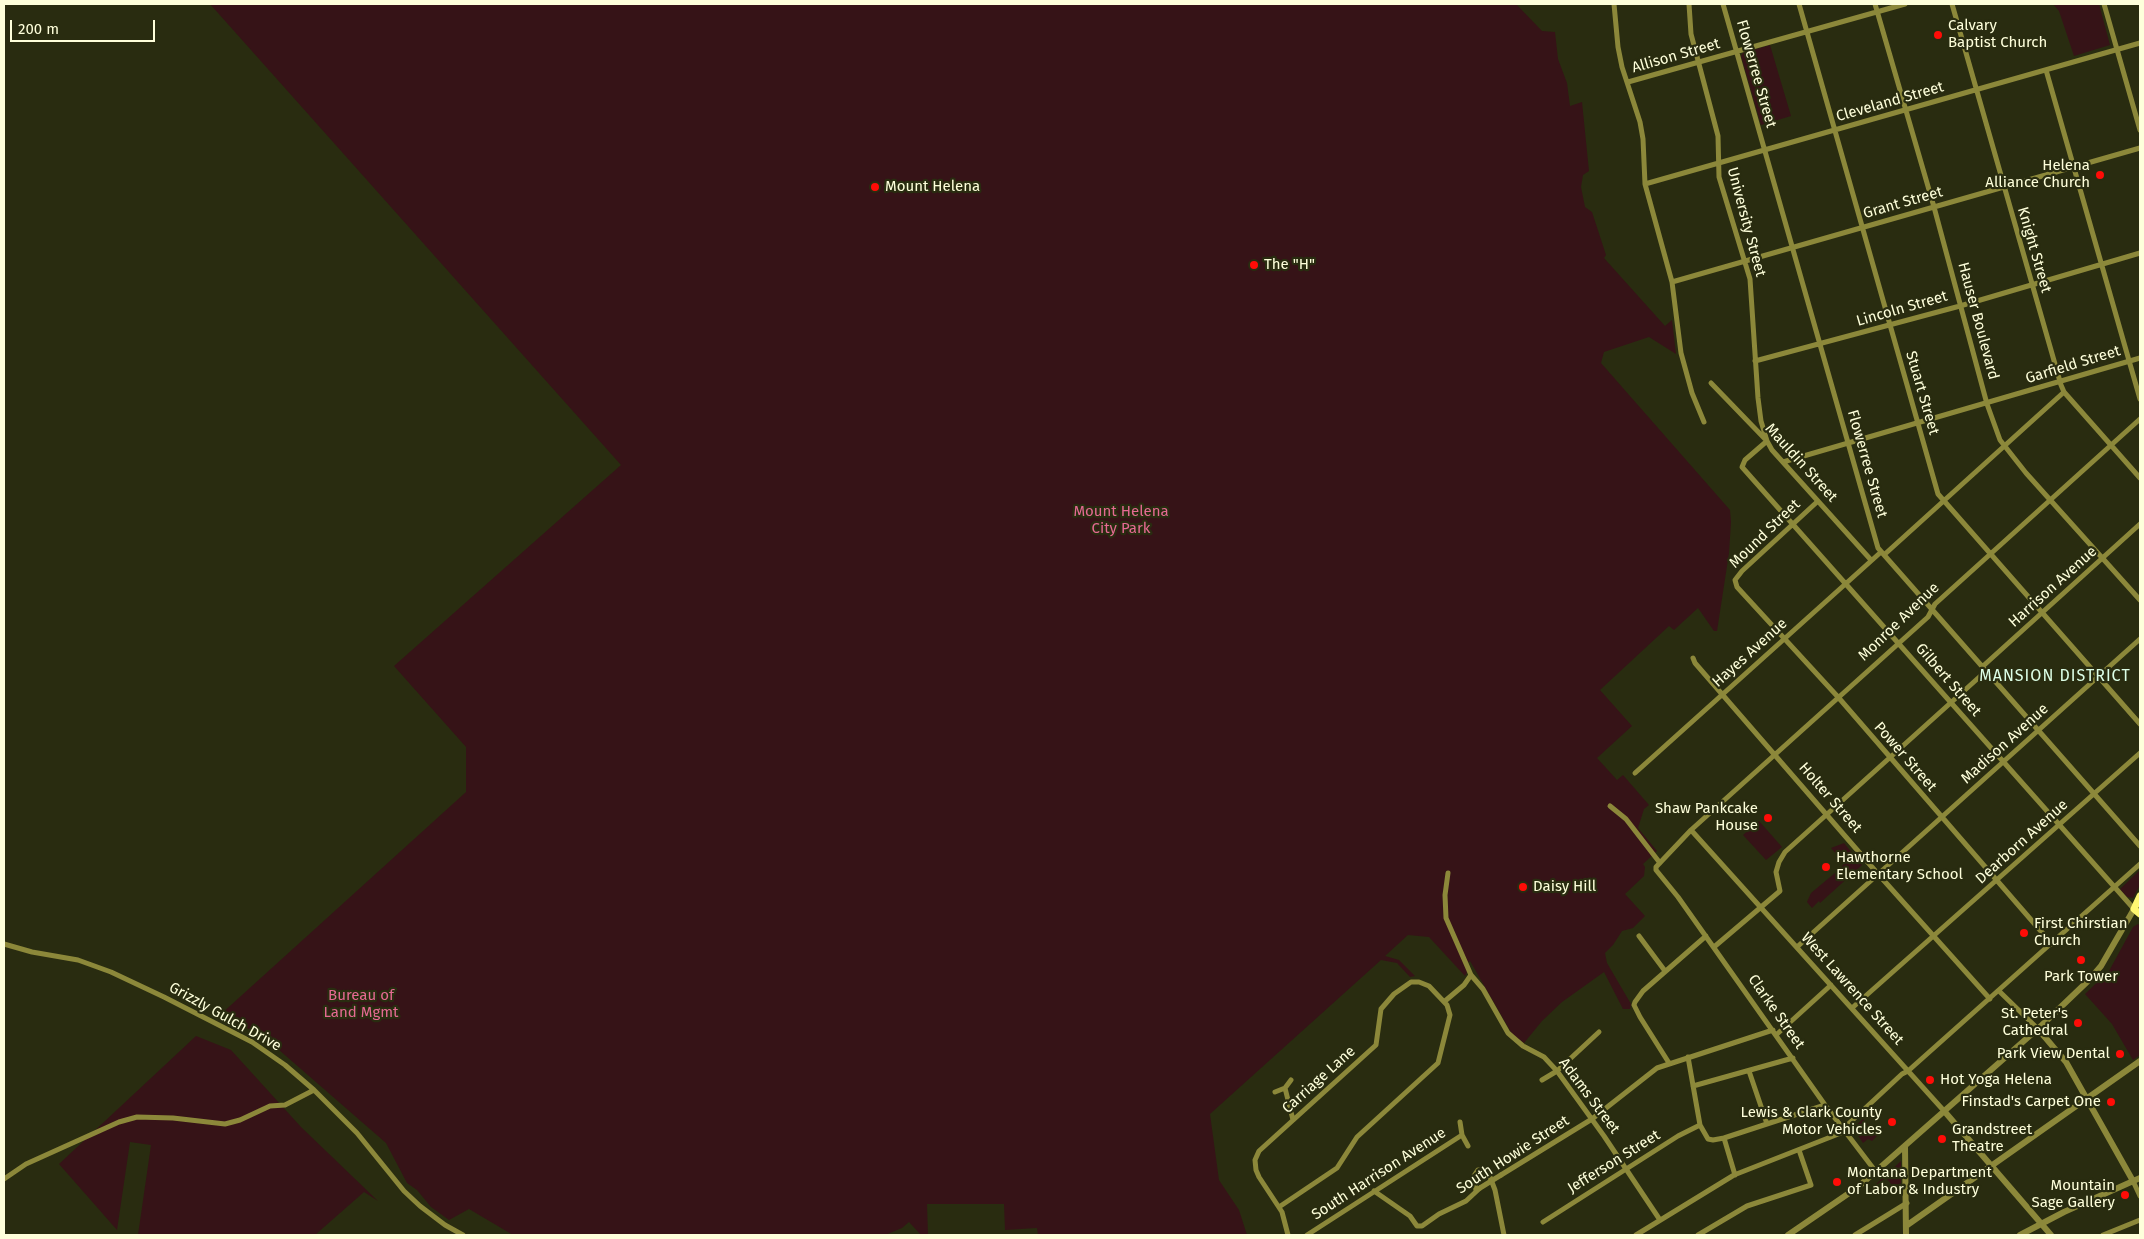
<!DOCTYPE html>
<style>
body{margin:0}
#map{position:relative;width:2144px;height:1239px;overflow:hidden;background:#292c10;font-family:"Fira Sans",sans-serif}
canvas{display:block}
.frame{position:absolute;inset:0;border:5px solid #feffdb;pointer-events:none}
.scale{position:absolute;left:10px;top:20px;width:145px;height:22px;box-sizing:border-box;border:2px solid #feffdb;border-top:0;padding-left:6px;font-size:15px;line-height:18px;white-space:nowrap;color:#feffdb;-webkit-text-stroke:4px #292c10;paint-order:stroke}
</style>
<div id="map">
<canvas width="2144" height="1239"></canvas>
<div class="frame"></div>
<div class="scale">200 m</div>
</div>
<script>
const ctx = document.querySelector('canvas').getContext('2d');
ctx.lineJoin = 'round';
function fillPath(path, color) {
  ctx.fillStyle = color;
  ctx.fill(path, 'evenodd');
}
function shape(rows) {
  const path = new Path2D();
  for (const r of rows) {
    path.moveTo(r[0], r[1]);
    for (let i = 2; i < r.length; i += 2) path.lineTo(r[i], r[i + 1]);
  }
  return path;
}
function trace(path, color, width, dash) {
  ctx.strokeStyle = color;
  ctx.lineWidth = width;
  ctx.lineCap = dash ? 'butt' : 'round';
  ctx.setLineDash(dash || []);
  ctx.stroke(path);
}
function label(font, color, halo, rows, align = 'center') {
  ctx.font = font + ' "Fira Sans",sans-serif';
  ctx.lineWidth = 4.5;
  ctx.setLineDash([]);
  ctx.textBaseline = 'middle';
  ctx.strokeStyle = halo;
  ctx.fillStyle = color;
  for (const [text, x, y, turn = 0] of rows) {
    ctx.save();
    ctx.translate(x, y);
    ctx.rotate((+turn || 0) * Math.PI / 180);
    ctx.textAlign = isNaN(turn) ? turn : align;
    if (halo) ctx.strokeText(text, 0, 0);
    ctx.fillText(text, 0, 0);
    ctx.restore();
  }
}
const green = shape([
 [210,4,1516,4,1542,31,1555,32,1558,59,1567,83,1570,106,1582,102,1589,171,1583,175,1581,187,1585,207,1592,212,1606,255,1604,258,1665,326,1672,320,1676,354,1649,337,1604,352,1601,363,1730,510,1731,522,1729,553,1717,631,1714,631,1698,608,1674,630,1669,626,1600,690,1632,726,1597,758,1617,780,1623,775,1649,805,1644,809,1638,828,1657,851,1643,864,1645,867,1644,876,1625,894,1645,916,1633,928,1622,931,1613,945,1605,953,1607,963,1631,1004,1630,1009,1623,1009,1604,972,1562,1002,1542,1021,1524,1043,1512,1034,1470,961,1467,963,1467,972,1465,976,1429,937,1408,935,1385,956,1399,960,1415,976,1410,977,1397,963,1381,960,1210,1114,1219,1180,1239,1210,1247,1235,1038,1235,1037,1228,1005,1230,1004,1204,927,1204,928,1235,921,1235,909,1222,902,1228,885,1235,513,1235,469,1209,449,1220,431,1207,417,1190,407,1183,386,1143,263,1036,220,1015,466,792,466,747,394,666,621,465],
 [2053,4,2099,4,2110,45,2074,56,2059,11],
 [1770,45,1791,116,1761,125,1741,56,1743,53],
 [1759,821,1782,847,1766,860,1743,835],
 [1844,843,1862,865,1820,903,1819,901,1812,908,1807,902,1811,893,1841,868,1844,863,1831,848],
 [2140,870,2140,885,2133,898,2127,897,2120,889],
 [2138,924,2140,925,2140,1055,2133,1060,2112,1024,2085,994,2109,971,2133,927],
 [196,1036,231,1050,301,1127,378,1201,364,1192,315,1235,138,1235,151,1145,130,1142,117,1230,59,1164],
 [1863,1119,1878,1135,1872,1141,1868,1139,1863,1143,1853,1128],
 [1901,1161,1901,1187,1897,1184,1893,1186,1886,1178,1873,1187]
]);
const minor = shape([
 [1614,4,1618,47,1622,67,1640,122,1643,139,1645,184,1672,282,1681,353,1692,393,1704,422],
 [1689,4,1691,34,1718,136,1719,177,1750,279,1758,398,1761,421,1767,441,1745,460,1742,467,2134,909],
 [1723,4,1878,548,2140,846],
 [1799,4,1938,494,2140,724],
 [1875,4,1934,207,1987,404,2000,440,2026,473,2140,600],
 [1952,4,2061,385,2064,392,2140,478],
 [2104,4,2140,130],
 [2046,70,2140,399],
 [1628,82,1905,4],
 [1645,184,2140,43],
 [1672,282,2140,148],
 [1755,361,1960,306,2140,253],
 [1711,383,1767,441,1772,450,1871,560],
 [1783,462,2140,358],
 [1818,501,1742,571,1735,580,1737,587,1838,697,2052,944],
 [1885,554,2064,392],
 [1693,658,1695,663,1878,874,1990,999],
 [1982,667,2140,524],
 [1635,773,1881,552],
 [1610,806,1626,819,1660,863],
 [1691,830,1945,1112],
 [1639,936,1665,971],
 [4,944,32,952,78,960,111,972,164,997,252,1042,285,1065,314,1090,357,1133,404,1191,420,1206,445,1225,463,1235],
 [1714,947,1780,891,1776,872,1779,862,1785,852,1986,671],
 [1797,947,2140,639],
 [1471,975,1483,989,1508,1033,1523,1046,1544,1057,1557,1071,1604,1136,1660,1220],
 [1999,991,2038,1029],
 [1445,1001,1464,985,1471,975,1446,918,1445,895,1448,873],
 [1852,1008,2140,753],
 [1776,1035,1831,985],
 [1688,1057,1700,1125,1708,1139,1713,1140,1724,1138,1825,1105],
 [1669,1063,1640,1017,1634,1005,1635,1002,1643,991,1706,936],
 [1749,1071,1767,1124],
 [1291,1080,1285,1088,1293,1120],
 [1542,1080,1557,1071,1599,1032],
 [1693,1086,1793,1058],
 [1275,1092,1285,1088],
 [1460,1122,1462,1135,1468,1146],
 [1844,1128,1902,1074,1908,1071,2140,864],
 [1724,1138,1735,1175],
 [1876,1172,1825,1105,1678,897,1656,870,1656,867,1691,830,1928,617,1935,604,2140,419],
 [1501,1175,1592,1119,1657,1068,1773,1030],
 [4,1179,26,1164,119,1122,137,1117,173,1118,225,1124,240,1120,270,1106,285,1105,314,1090],
 [2133,1181,2140,1196],
 [1374,1191,1410,1216,1417,1226,1422,1226,1439,1214,1466,1201,1480,1188],
 [1476,1191,1474,1176,1478,1170,1482,1170,1490,1177,1495,1190,1504,1235],
 [1279,1207,1337,1168,1357,1137,1438,1063,1450,1015,1447,1005,1429,986,1419,982,1411,982,1394,994,1381,1009,1376,1045,1259,1151,1255,1160,1256,1170,1259,1177,1282,1212,1288,1235],
 [1543,1222,1678,1136,1700,1125],
 [1307,1235,1462,1135],
 [1636,1235,1734,1175,1846,1131],
 [1698,1235,1747,1206,1811,1185,1799,1150],
 [1855,1235,1907,1203],
 [2103,1235,2140,1220]
]);
const tertiary = shape([
 [2038,1029,2066,1062,2133,1181],
 [1945,1112,2051,1235],
 [1905,1147,1906,1235],
 [1906,1226,2140,1061],
 [1788,1235,1858,1187,2042,1025,2089,980,2101,966,2134,909],
 [2020,1235,2064,1212,2140,1178]
]);
const secondary = shape([
 [2140,896,2134,909,2140,914]
]);
const minorBridge = shape([
 [1480,1188,1501,1175]
]);
const markers = [
 [1938,35,5,"#ff0c07"],
 [2100,175,5,"#ff0c07"],
 [875,187,5,"#ff0c07"],
 [1254,265,5,"#ff0c07"],
 [1768,818,5,"#ff0c07"],
 [1826,867,5,"#ff0c07"],
 [1523,887,5,"#ff0c07"],
 [2024,933,5,"#ff0c07"],
 [2081,960,5,"#ff0c07"],
 [2078,1023,5,"#ff0c07"],
 [2120,1054,5,"#ff0c07"],
 [1930,1080,5,"#ff0c07"],
 [2111,1102,5,"#ff0c07"],
 [1892,1122,5,"#ff0c07"],
 [1942,1139,5,"#ff0c07"],
 [1837,1182,5,"#ff0c07"],
 [2125,1195,5,"#ff0c07"]
];
const poiNames = [
 ["Calvary",1948,26],
 ["Baptist Church",1948,43],
 ["Helena",2090,166,"right"],
 ["Alliance Church",2090,183,"right"],
 ["Mount Helena",885,187],
 ["The \"H\"",1264,265],
 ["Shaw Pankcake",1758,809,"right"],
 ["House",1758,826,"right"],
 ["Hawthorne",1836,858],
 ["Elementary School",1836,875],
 ["Daisy Hill",1533,887],
 ["First Chirstian",2034,924],
 ["Church",2034,941],
 ["Park Tower",2081,977,"center"],
 ["St. Peter's",2068,1014,"right"],
 ["Cathedral",2068,1031,"right"],
 ["Park View Dental",2110,1054,"right"],
 ["Hot Yoga Helena",1940,1080],
 ["Finstad's Carpet One",2101,1102,"right"],
 ["Lewis & Clark County",1882,1113,"right"],
 ["Motor Vehicles",1882,1130,"right"],
 ["Grandstreet",1952,1130],
 ["Theatre",1952,1147],
 ["Montana Department",1847,1173],
 ["of Labor & Industry",1847,1190],
 ["Mountain",2115,1186,"right"],
 ["Sage Gallery",2115,1203,"right"]
];
const streetNames = [
 ["Allison Street",1676,56,-16],
 ["Flowerree Street",1756,74,74],
 ["Cleveland Street",1890,102,-16],
 ["Grant Street",1903,203,-16],
 ["University Street",1746,222,75],
 ["Knight Street",2034,250,74],
 ["Lincoln Street",1902,309,-16],
 ["Hauser Boulevard",1978,321,75],
 ["Garfield Street",2073,365,-17],
 ["Stuart Street",1922,393,74],
 ["Mauldin Street",1801,463,48],
 ["Flowerree Street",1867,464,74],
 ["Mound Street",1765,534,-44],
 ["Harrison Avenue",2053,587,-42],
 ["Monroe Avenue",1899,622,-44],
 ["Hayes Avenue",1750,653,-42],
 ["Gilbert Street",1948,680,49],
 ["Madison Avenue",2005,744,-42],
 ["Power Street",1905,757,49],
 ["Holter Street",1830,798,49],
 ["Dearborn Avenue",2022,842,-42],
 ["West Lawrence Street",1852,989,48],
 ["Clarke Street",1776,1012,55],
 ["Grizzly Gulch Drive",225,1017,29],
 ["Carriage Lane",1319,1080,-42],
 ["Adams Street",1589,1096,53],
 ["South Howie Street",1513,1155,-33],
 ["Jefferson Street",1614,1162,-32],
 ["South Harrison Avenue",1379,1174,-33]
];
const parkNames = [
 ["Mount Helena",1121,512],
 ["City Park",1121,529],
 ["Bureau of",361,996],
 ["Land Mgmt",361,1013]
];
const neighbourhoodNames = [
 ["MANSION DISTRICT",2055,677]
];
fillPath(green, '#361317');
trace(minor, '#8c883a', 5);
trace(tertiary, '#8c883a', 6);
trace(secondary, '#fff772', 7);
trace(minorBridge, '#8c883a', 5);
for (const [x, y, r, color] of markers) {
  const dot = new Path2D();
  dot.arc(x, y, r, 0, 2 * Math.PI);
  ctx.fillStyle = color;
  ctx.fill(dot);
  trace(dot, '#292c10', 2);
}
label('15px', '#feffdb', '#292c10', poiNames, 'left');
label('15px', '#feffdb', '#292c10', streetNames);
label('15px', '#e56a93', '#292c10', parkNames);
ctx.letterSpacing = '1px';
label('16px', '#ddffe7', '#292c10', neighbourhoodNames);
ctx.letterSpacing = '0px';
</script>
